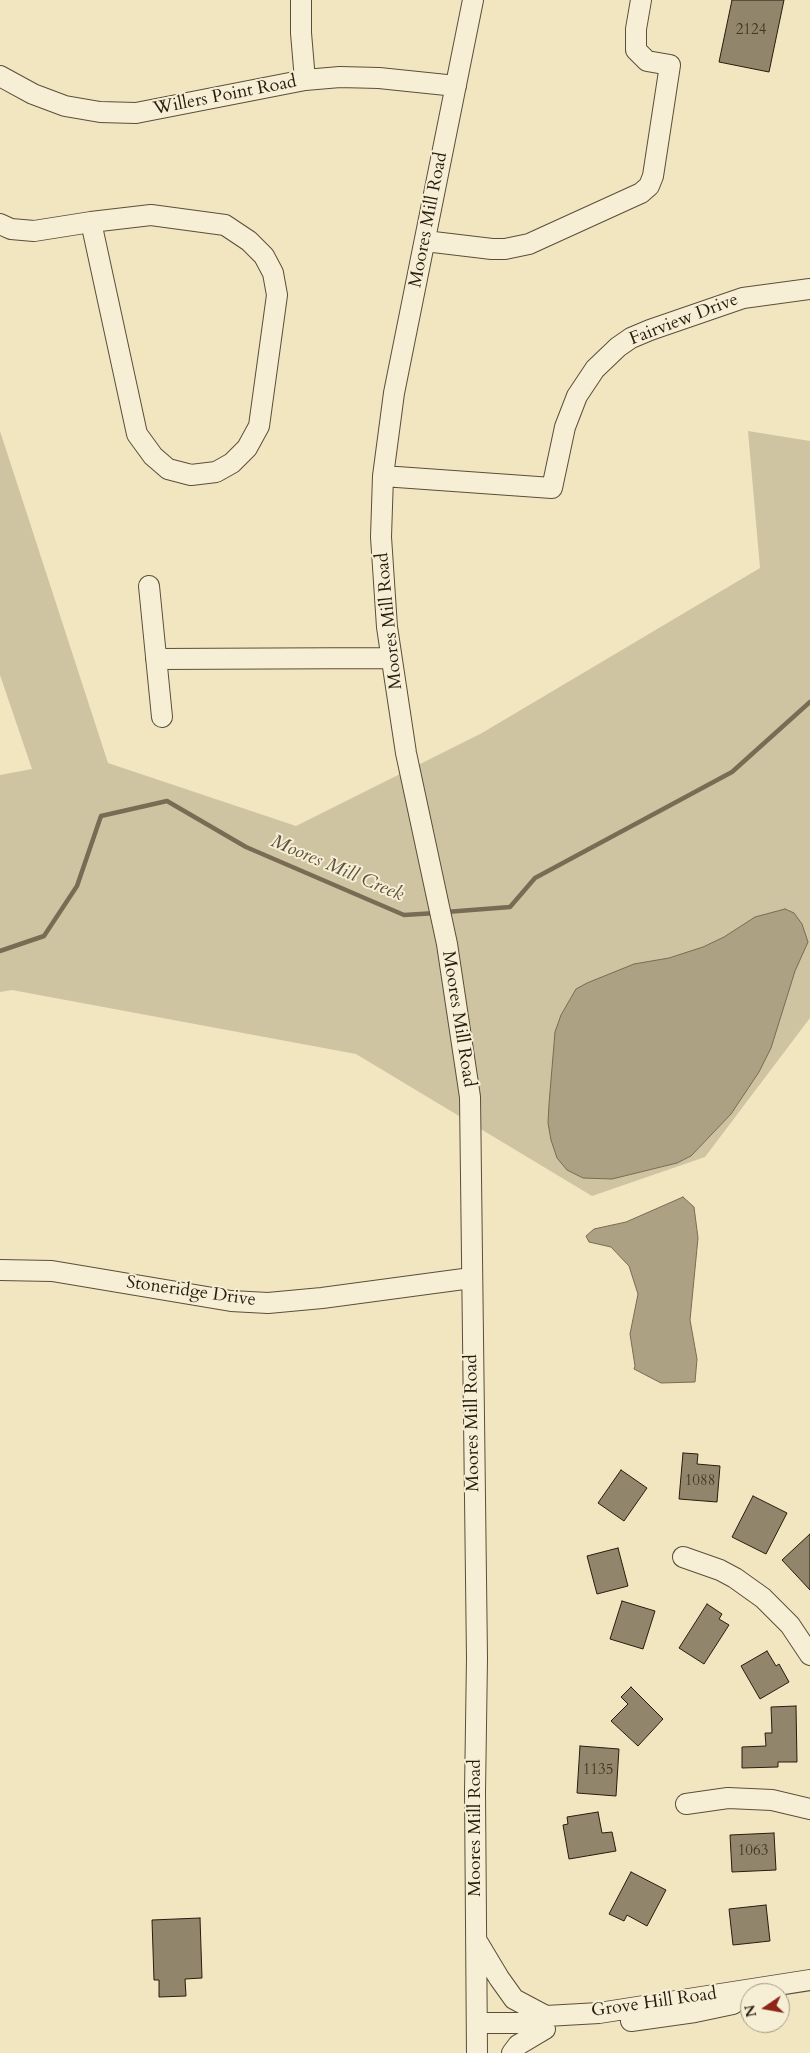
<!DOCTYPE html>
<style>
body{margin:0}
#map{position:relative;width:810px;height:2053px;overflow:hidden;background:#f1e6bf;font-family:Cardo,serif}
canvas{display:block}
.north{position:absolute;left:740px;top:1983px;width:50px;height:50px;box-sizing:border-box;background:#f6efd5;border:1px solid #a49b86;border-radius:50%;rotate:258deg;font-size:14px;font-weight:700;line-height:20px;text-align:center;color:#291c0f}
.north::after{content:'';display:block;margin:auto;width:18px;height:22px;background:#8f2418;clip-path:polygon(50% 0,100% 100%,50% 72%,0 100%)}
</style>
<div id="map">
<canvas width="810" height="2053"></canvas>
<div class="north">N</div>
</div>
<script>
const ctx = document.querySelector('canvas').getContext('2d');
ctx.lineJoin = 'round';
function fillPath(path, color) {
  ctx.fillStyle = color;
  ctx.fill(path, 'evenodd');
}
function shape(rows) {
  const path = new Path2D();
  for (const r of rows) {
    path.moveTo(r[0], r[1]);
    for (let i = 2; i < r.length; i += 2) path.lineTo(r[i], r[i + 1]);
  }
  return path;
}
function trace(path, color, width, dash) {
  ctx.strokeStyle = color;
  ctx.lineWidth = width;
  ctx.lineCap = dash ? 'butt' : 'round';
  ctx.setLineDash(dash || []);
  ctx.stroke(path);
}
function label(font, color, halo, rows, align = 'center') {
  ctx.font = font + ' Cardo,serif';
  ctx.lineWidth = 4;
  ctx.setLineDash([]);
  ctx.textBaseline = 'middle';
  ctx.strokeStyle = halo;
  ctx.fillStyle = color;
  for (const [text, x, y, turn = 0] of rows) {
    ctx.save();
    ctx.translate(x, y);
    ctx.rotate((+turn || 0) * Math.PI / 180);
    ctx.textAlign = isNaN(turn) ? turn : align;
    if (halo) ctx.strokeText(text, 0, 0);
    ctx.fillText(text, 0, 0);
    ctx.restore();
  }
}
const green = shape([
 [0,431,108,763,296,826,482,733,760,568,748,431,810,441,810,1018,705,1157,592,1196,356,1054,12,990,0,992,0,775,32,769,0,675]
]);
const water = shape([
 [785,909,794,913,802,924,808,942,795,971,771,1048,759,1072,731,1114,691,1156,677,1163,612,1179,583,1178,567,1170,557,1158,551,1140,548,1123,549,1104,555,1032,561,1015,576,989,587,983,634,964,669,958,703,947,724,937,755,917,785,909],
 [683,1197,694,1207,698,1238,690,1320,697,1359,695,1382,661,1383,634,1369,635,1366,630,1334,638,1294,629,1266,611,1247,589,1242,586,1236,594,1229,626,1222,683,1197]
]);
const stream = shape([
 [446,912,510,907,535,878,732,772,810,702],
 [0,951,44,936,77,886,101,816,167,801,246,847,404,915,436,913]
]);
const building = shape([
 [732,0,784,0,769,72,719,62,732,0],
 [683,1453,698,1454,697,1464,720,1466,717,1502,679,1499,683,1453],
 [621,1470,647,1488,624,1521,598,1503,621,1470],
 [753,1496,787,1513,766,1554,732,1537,753,1496],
 [810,1534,810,1590,782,1560,810,1534],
 [618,1548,628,1586,597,1594,587,1556,618,1548],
 [622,1601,655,1611,643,1649,610,1639,622,1601],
 [707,1604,722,1614,719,1619,729,1625,704,1664,679,1648,707,1604],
 [767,1651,776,1666,779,1664,789,1682,760,1699,741,1666,767,1651],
 [631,1687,663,1719,638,1746,611,1721,628,1704,621,1697,631,1687],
 [796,1706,797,1762,778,1762,778,1767,742,1768,742,1747,766,1746,765,1733,772,1733,771,1707,796,1706],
 [580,1746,619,1749,616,1796,577,1793,580,1746],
 [598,1812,602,1833,612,1832,616,1851,569,1859,563,1825,568,1824,567,1817,598,1812],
 [774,1833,776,1870,732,1872,730,1835,774,1833],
 [631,1872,666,1890,647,1926,627,1915,624,1921,609,1914,631,1872],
 [766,1905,770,1941,733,1945,729,1909,766,1905],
 [200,1918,202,1978,185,1979,186,1996,159,1997,159,1980,154,1980,152,1920,200,1918]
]);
const minor = shape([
 [301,0,301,33,305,80],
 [473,0,394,393,383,476,381,537,387,627,406,753,447,944,470,1097,477,1658,475,1792,477,2053],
 [0,76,33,94,65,106,100,112,136,113,305,80,340,77,379,78,456,86],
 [0,224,11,229,34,231,91,222,151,215,225,225,249,241,264,256,273,273,277,295,259,426,247,448,232,463,216,472,191,475,168,469,153,456,137,434,91,222],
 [425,241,492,249,505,249,529,244,641,193,649,186,653,176,670,65,647,61,636,50,636,29,641,0],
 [383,476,552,488,565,427,577,396,595,369,618,347,631,338,650,330,743,298,810,289],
 [149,586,162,717],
 [156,659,391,658],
 [0,1270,52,1271,231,1301,268,1303,322,1298,471,1278],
 [683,1557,720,1570,735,1578,763,1598,790,1625,810,1655],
 [686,1804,728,1798,772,1800,810,1809],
 [478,1943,499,1978,514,1999,546,2016],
 [631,2021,695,2012,733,2004],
 [478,2023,529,2023,540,2027],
 [529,2023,546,2016,599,2013,810,1980],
 [512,2053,518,2045,545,2029]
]);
const numberNames = [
 ["2124",751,31],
 ["1088",700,1482],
 ["1135",598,1771],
 ["1063",753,1852]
];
const streetNames = [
 ["Willers Point Road",225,96,-11],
 ["Moores Mill Road",429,220,-79],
 ["Fairview Drive",684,320,-21],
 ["Moores Mill Road",390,621,-96],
 ["Moores Mill Road",458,1019,81],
 ["Stoneridge Drive",191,1292,8],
 ["Moores Mill Road",473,1423,-91],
 ["Moores Mill Road",476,1828,-90],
 ["Grove Hill Road",654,2003,-8]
];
const waterNames = [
 ["Moores Mill Creek",337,869,23]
];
fillPath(green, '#cfc4a1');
fillPath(water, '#ada183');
trace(water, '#786c55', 1);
trace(stream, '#786c55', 4.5);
fillPath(building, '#91856b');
trace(building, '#291c0f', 1);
trace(minor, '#5b4e3b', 22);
trace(minor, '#f6efd5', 20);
label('15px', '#433626', null, numberNames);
label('18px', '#291c0f', '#f6efd5', streetNames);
label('italic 19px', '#5e513d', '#f6efd5', waterNames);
</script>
